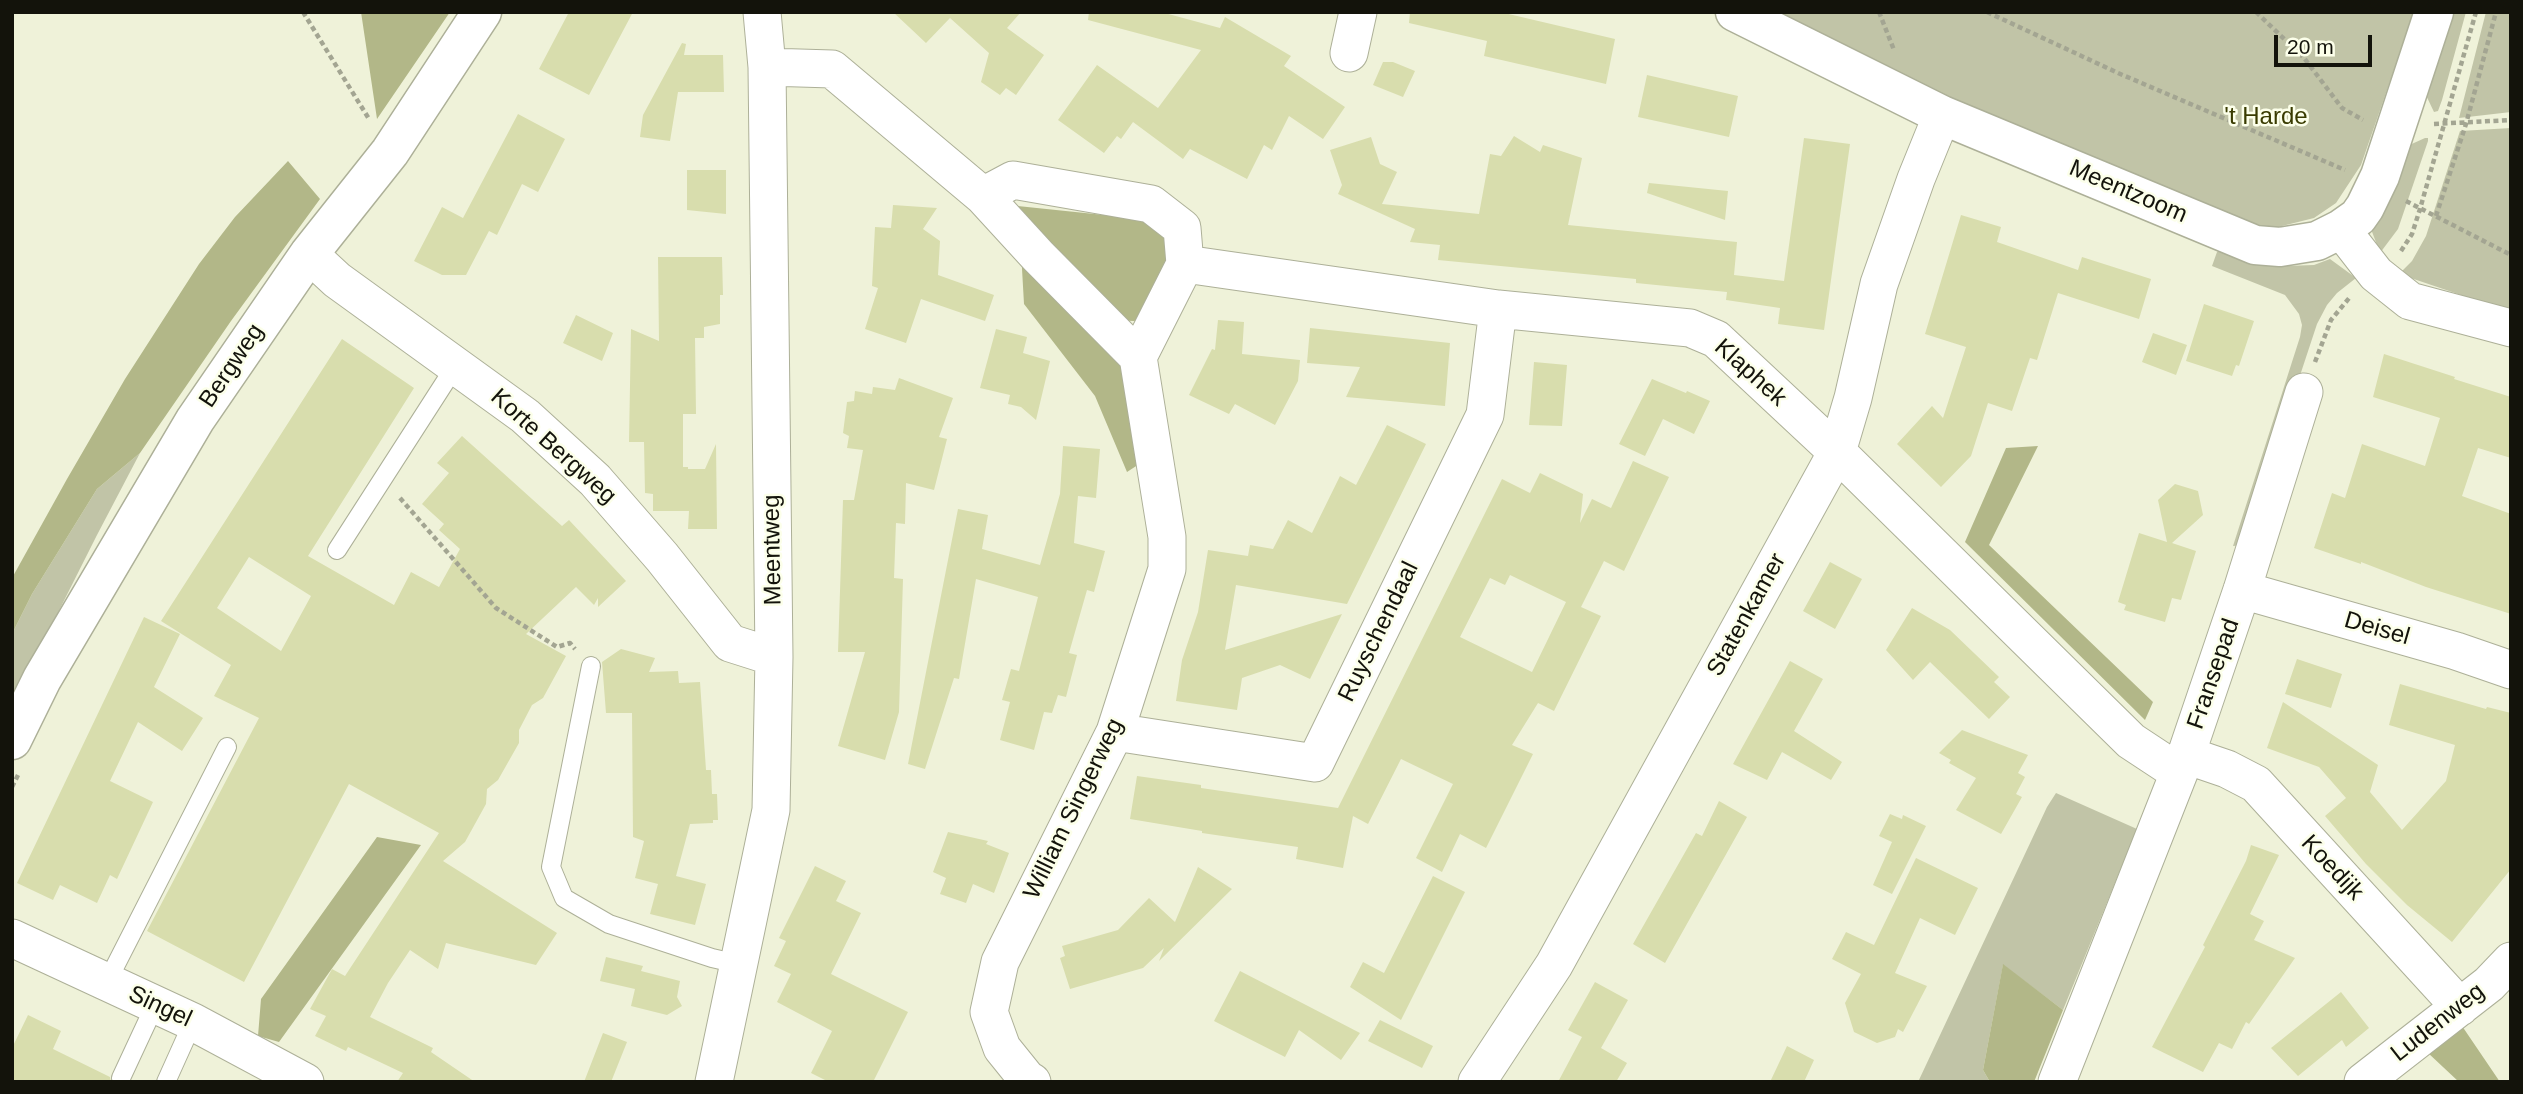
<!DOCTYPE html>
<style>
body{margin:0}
#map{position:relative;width:2523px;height:1094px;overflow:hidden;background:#eff2d9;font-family:Arial,sans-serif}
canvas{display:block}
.frame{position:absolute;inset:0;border:14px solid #13130b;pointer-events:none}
.scale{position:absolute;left:2274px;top:35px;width:98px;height:32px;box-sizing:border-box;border:4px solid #13130b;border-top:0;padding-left:9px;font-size:21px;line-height:24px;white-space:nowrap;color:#13130b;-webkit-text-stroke:5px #fcffea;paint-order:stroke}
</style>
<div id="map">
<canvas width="2523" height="1094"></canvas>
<div class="frame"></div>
<div class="scale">20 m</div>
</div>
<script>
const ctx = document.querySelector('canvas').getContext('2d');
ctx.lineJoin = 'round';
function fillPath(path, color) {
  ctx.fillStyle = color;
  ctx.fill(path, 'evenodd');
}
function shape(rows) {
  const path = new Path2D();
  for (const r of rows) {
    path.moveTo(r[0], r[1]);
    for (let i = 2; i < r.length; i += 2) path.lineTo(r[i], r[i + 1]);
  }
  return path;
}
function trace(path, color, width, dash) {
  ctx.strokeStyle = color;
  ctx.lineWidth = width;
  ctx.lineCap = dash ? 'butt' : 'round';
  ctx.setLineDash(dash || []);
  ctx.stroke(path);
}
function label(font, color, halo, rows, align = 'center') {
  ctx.font = font + ' Arial,sans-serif';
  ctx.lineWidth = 5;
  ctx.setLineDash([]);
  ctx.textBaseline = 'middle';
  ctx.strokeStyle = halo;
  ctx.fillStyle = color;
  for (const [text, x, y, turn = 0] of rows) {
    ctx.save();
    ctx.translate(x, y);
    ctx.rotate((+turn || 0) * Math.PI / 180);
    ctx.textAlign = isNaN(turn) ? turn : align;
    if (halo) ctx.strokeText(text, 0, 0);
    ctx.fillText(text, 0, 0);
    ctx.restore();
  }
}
const green = shape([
 [1748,12,2414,12,2361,165,2336,203,2314,218,2274,228,2232,219],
 [2447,12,2466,12,2442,100,2438,111,2434,112,2424,91],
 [2486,12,2511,12,2511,112,2459,118],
 [2511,128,2511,312,2399,274,2412,261,2426,236,2460,131],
 [2425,138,2428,138,2428,141,2398,229,2380,253,2371,229,2405,147],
 [2226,247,2268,263,2286,266,2314,265,2330,259,2356,278,2337,293,2327,305,2317,324,2244,545,2233,546,2300,337,2302,325,2299,314,2285,295,2212,266,2217,252],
 [140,453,97,535,12,704,12,634,32,594,97,489],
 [2056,793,2137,829,2063,1010,2003,965,1983,1070,1990,1082,1918,1082,2047,807]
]);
const forest = shape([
 [361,12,450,12,377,119],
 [288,161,320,199,231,321,140,453,97,489,32,594,12,634,12,578,67,479,125,379,199,264,235,217],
 [1008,205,1152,220,1177,227,1157,316,1134,321,1111,320],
 [1021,251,1135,369,1153,455,1127,472,1095,396,1024,304],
 [2038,446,1989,545,2153,702,2145,720,1965,542,2006,448],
 [377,837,421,845,279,1042,258,1036,261,999],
 [2003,964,2063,1010,2034,1082,1990,1082,1983,1070],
 [2460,1023,2500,1082,2459,1082,2427,1052]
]);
const building = shape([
 [569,12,633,12,589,95,539,69],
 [893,12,1021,12,1007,28,1044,55,1016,95,1006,88,1000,95,981,82,989,53,950,18,926,43],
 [1089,12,1161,12,1220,28,1225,17,1291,56,1284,66,1345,107,1323,139,1289,116,1272,150,1264,145,1247,179,1190,149,1183,159,1133,122,1121,139,1117,136,1104,153,1058,120,1097,65,1158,108,1201,50,1088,20],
 [1410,12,1500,12,1615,39,1606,84,1484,56,1487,41,1409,23],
 [682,43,686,44,684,55,723,55,724,92,678,92,670,141,640,137,643,115],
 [1383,62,1393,62,1415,71,1403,97,1373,85],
 [1647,75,1738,96,1729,137,1638,117],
 [518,114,565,139,538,192,522,184,497,235,489,231,466,275,442,275,414,261,442,207,463,218],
 [1514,136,1540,152,1543,145,1582,158,1568,225,1737,242,1734,275,1784,281,1804,138,1850,144,1824,330,1778,324,1780,308,1726,300,1727,292,1636,283,1636,279,1438,260,1440,245,1410,242,1415,229,1338,194,1342,185,1330,150,1371,137,1380,164,1397,172,1382,204,1479,214,1490,154,1501,156],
 [687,170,726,170,726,214,687,210],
 [1649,183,1728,191,1725,220,1647,193],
 [893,205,937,208,923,229,940,241,938,275,994,295,985,321,921,299,906,343,865,329,878,288,872,286,875,227,891,228],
 [1961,215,2001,227,1997,242,2078,270,2082,257,2151,279,2139,319,2058,293,2037,360,2030,358,2012,411,1988,403,1971,456,1941,487,1897,444,1932,406,1943,418,1966,347,1925,334],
 [658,257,722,257,723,295,720,295,720,324,704,327,704,338,695,338,696,414,683,414,683,467,688,467,688,469,705,469,716,444,717,529,688,529,689,511,653,511,653,494,645,493,644,442,629,442,631,329,659,341],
 [2204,304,2254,321,2239,366,2236,365,2232,376,2186,361],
 [576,315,613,333,602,361,563,343],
 [1218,320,1244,322,1242,354,1300,360,1298,381,1275,425,1235,404,1229,414,1189,395,1212,349,1215,350],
 [1310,328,1450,343,1445,406,1346,397,1360,367,1307,363],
 [996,329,1027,337,1023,353,1050,361,1036,420,1021,407,1008,404,1010,395,980,388],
 [2153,333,2187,345,2176,375,2142,362],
 [342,339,414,388,308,556,394,605,411,572,439,587,460,549,439,530,444,524,422,504,449,473,437,463,462,436,562,526,569,520,626,581,598,607,598,598,594,605,576,587,526,634,566,656,543,698,532,705,519,730,519,743,498,780,487,789,486,804,465,842,443,861,557,933,536,965,446,943,438,969,410,950,388,983,370,1017,433,1048,431,1052,475,1082,397,1082,403,1073,348,1047,346,1051,315,1036,326,1016,310,1009,332,969,345,976,439,833,349,784,244,982,147,931,259,718,214,696,231,665,161,621],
 [249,557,311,596,281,651,217,608],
 [2384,354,2455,377,2454,379,2511,397,2511,458,2478,448,2462,496,2511,514,2511,614,2426,587,2361,562,2361,564,2314,548,2332,493,2345,498,2362,444,2425,466,2440,418,2373,397],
 [1534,362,1567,365,1562,426,1529,425],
 [899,378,953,398,939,437,947,439,934,490,906,483,905,524,896,523,894,578,903,579,899,712,885,760,838,746,865,652,838,652,843,500,854,500,863,450,847,448,849,436,843,433,847,402,854,401,855,391,872,394,873,387,895,390],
 [1652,379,1686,393,1687,391,1710,401,1694,434,1663,419,1645,456,1619,444],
 [1387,425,1426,444,1347,604,1236,585,1225,650,1342,614,1310,679,1280,665,1242,678,1237,710,1176,701,1182,660,1198,612,1208,550,1248,556,1250,545,1273,549,1288,520,1312,533,1340,476,1356,485],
 [1063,446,1100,449,1096,498,1078,496,1074,543,1105,551,1094,592,1087,590,1069,653,1077,655,1066,697,1058,695,1052,713,1044,712,1034,750,1000,740,1010,702,1002,700,1011,669,1019,671,1038,597,976,579,959,679,954,678,925,769,908,764,958,509,988,515,982,549,1040,565,1060,494],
 [1633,461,1669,477,1624,571,1604,561,1581,607,1601,616,1554,711,1538,703,1512,745,1533,754,1486,848,1460,834,1442,872,1416,858,1453,784,1401,759,1368,824,1353,816,1343,868,1296,859,1298,847,1202,833,1202,831,1130,819,1137,776,1201,785,1201,788,1338,808,1502,479,1530,493,1540,473,1583,494,1580,523,1592,499,1611,508],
 [1510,575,1566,602,1532,672,1460,637,1490,578,1505,585],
 [2175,484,2198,491,2203,515,2172,543,2196,551,2181,600,2172,598,2165,622,2124,610,2126,605,2118,602,2139,533,2167,542,2158,500],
 [1830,562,1862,579,1835,629,1803,611],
 [1912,608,1950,630,1999,677,1994,682,2010,697,1989,719,1930,662,1913,680,1886,650],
 [144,617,180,634,154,687,203,718,182,751,138,722,110,781,153,802,117,879,110,875,97,903,60,885,53,900,17,883],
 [621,649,655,658,649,672,678,671,679,683,700,682,706,770,711,770,712,794,717,794,718,820,713,820,713,823,690,824,676,876,706,884,695,925,650,914,658,884,635,878,644,841,633,837,632,713,606,713,602,662],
 [2297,659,2342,674,2331,708,2285,694],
 [1790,661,1823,679,1794,731,1842,762,1831,780,1782,752,1767,780,1733,764],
 [2400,684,2486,709,2487,707,2511,713,2511,869,2452,942,2407,905,2366,864,2325,816,2346,798,2319,767,2267,748,2283,702,2378,765,2370,792,2402,830,2446,781,2455,745,2389,725],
 [1962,730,2028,755,2018,773,2025,777,2016,794,2022,797,2001,834,1956,810,1976,778,1949,763,1951,760,1939,753],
 [1719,801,1747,817,1665,963,1633,944,1696,833,1702,836],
 [1890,814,1902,819,1903,815,1926,826,1892,894,1873,885,1892,842,1879,836],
 [948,832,988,841,986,844,1009,853,994,893,973,884,966,903,940,894,946,878,933,872],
 [2251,845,2279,855,2250,914,2264,921,2254,940,2295,958,2249,1024,2246,1022,2232,1049,2219,1043,2203,1072,2152,1047,2205,947,2203,945,2246,861],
 [1916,858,1978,888,1955,935,1920,918,1895,973,1927,986,1903,1032,1898,1029,1895,1037,1877,1043,1854,1032,1845,1003,1861,974,1832,959,1846,932,1874,945],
 [815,866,846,881,836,901,861,913,831,974,908,1012,873,1082,829,1082,811,1073,832,1031,777,1002,791,974,774,966,786,941,779,938],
 [1198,867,1232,889,1159,961,1164,948,1143,968,1070,989,1060,958,1065,956,1062,946,1118,930,1149,898,1175,922],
 [1433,876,1465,892,1401,1020,1350,987,1363,962,1384,973],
 [606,957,643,966,641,971,680,981,677,997,682,1006,667,1015,631,1006,635,989,600,981],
 [1240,971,1306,1005,1360,1033,1341,1060,1299,1030,1285,1057,1214,1021],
 [1595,982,1628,1000,1601,1048,1627,1063,1616,1082,1558,1082,1582,1037,1568,1030],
 [2341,992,2369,1028,2346,1047,2342,1040,2298,1076,2271,1048],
 [28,1015,61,1031,53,1049,110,1077,111,1082,12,1082,12,1048],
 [1380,1020,1433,1046,1422,1068,1368,1041],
 [603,1033,627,1042,611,1082,584,1082],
 [1787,1046,1814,1060,1804,1082,1770,1082]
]);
const path = shape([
 [303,12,369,119],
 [1879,12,1894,50],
 [1987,12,2118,73,2345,170],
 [2256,12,2304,58,2342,108,2363,120],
 [2434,124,2511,120],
 [2406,201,2511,255],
 [2436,216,2466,124,2496,12],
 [2401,251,2412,234,2420,209,2476,12],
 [2315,362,2331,320,2350,297],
 [400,498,496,608,557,647,570,643,575,649],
 [12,787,18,775]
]);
const lane = shape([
 [337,550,456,365],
 [591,666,551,867,564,898,609,924,712,958,738,964],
 [107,982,227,747],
 [121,1078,155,1005],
 [166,1082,193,1022]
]);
const street = shape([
 [1349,53,1358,12],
 [767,67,832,69,983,196,1038,256,1138,357,1167,537,1167,569,1115,732,1000,962,989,1012,1002,1048,1027,1079,1032,1082],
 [983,196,1013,180,1151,204,1182,228,1185,264,1138,357],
 [2341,229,2376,274,2410,301,2511,328],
 [309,254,337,280,525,416,595,480,662,557,730,643,774,657],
 [1185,264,1498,309,1690,328,1716,339,1837,452,2131,741,2178,772],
 [2242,590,2456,651,2511,670],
 [1115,732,1315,763,1485,415,1498,309],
 [2186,755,2227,769,2256,784,2460,1007],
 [12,938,193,1022,305,1082],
 [714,1082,771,810,774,657,767,67,762,12],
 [1477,1082,1554,965,1837,452,1853,398,1879,284,1916,179,1942,115],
 [2057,1082,2186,755,2242,590,2304,392],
 [2363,1082,2489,984,2511,961]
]);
const secondary = shape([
 [1735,12,1942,115,2255,245,2280,247,2317,241,2341,229,2358,217,2365,207,2380,176,2434,12],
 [12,740,42,679,195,420,309,254,390,152,482,12]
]);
const parkNames = [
 ["'t Harde",2266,117]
];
const streetNames = [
 ["Meentzoom",2128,192,23],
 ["Bergweg",232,366,-56],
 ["Klaphek",1750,373,42],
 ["Korte Bergweg",553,447,42],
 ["Meentweg",773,550,-91],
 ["Statenkamer",1747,615,-61],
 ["Deisel",2377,629,16],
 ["Ruyschendaal",1379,632,-64],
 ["Fransepad",2214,674,-71],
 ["William Singerweg",1074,809,-64],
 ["Koedijk",2332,868,47],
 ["Singel",160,1007,25],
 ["Ludenweg",2438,1023,-38]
];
fillPath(green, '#c1c4a7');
fillPath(forest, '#b2b788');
fillPath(building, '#d8ddad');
trace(lane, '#adb098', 20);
trace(street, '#adb098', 39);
trace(secondary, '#adb098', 41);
trace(path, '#a3a592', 4.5, [5, 3.5]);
trace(lane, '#fff', 18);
trace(street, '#fff', 37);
trace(secondary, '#fff', 38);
label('24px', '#393b01', '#fcffea', parkNames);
label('24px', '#13130b', '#fcffea', streetNames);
</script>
